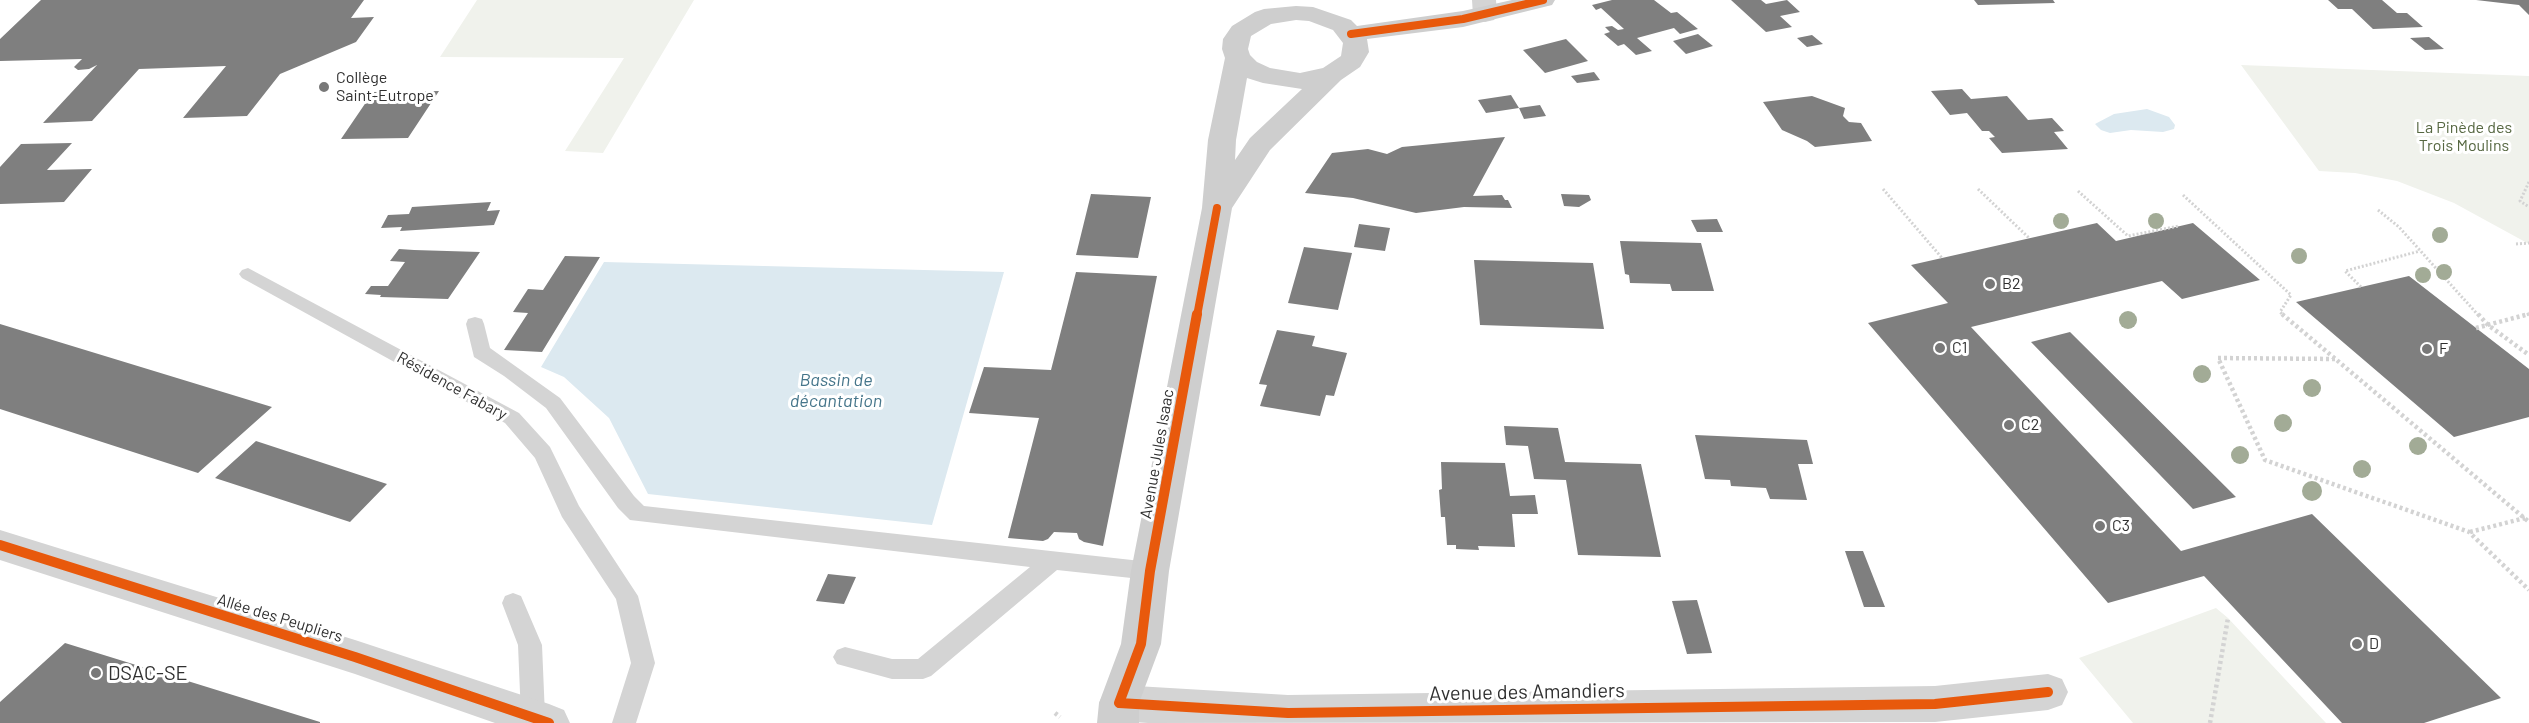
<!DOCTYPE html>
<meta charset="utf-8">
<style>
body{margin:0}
canvas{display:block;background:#fff}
</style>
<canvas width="2529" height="723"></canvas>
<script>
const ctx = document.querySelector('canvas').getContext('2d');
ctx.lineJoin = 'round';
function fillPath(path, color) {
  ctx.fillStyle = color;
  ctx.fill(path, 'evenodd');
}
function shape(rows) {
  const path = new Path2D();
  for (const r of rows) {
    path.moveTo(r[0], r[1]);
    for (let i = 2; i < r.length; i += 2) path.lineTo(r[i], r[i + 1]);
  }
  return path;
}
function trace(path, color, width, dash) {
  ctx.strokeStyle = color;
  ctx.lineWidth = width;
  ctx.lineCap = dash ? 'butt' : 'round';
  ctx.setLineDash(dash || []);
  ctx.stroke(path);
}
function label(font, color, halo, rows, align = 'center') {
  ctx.font = font + ' Barlow,sans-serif';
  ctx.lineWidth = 6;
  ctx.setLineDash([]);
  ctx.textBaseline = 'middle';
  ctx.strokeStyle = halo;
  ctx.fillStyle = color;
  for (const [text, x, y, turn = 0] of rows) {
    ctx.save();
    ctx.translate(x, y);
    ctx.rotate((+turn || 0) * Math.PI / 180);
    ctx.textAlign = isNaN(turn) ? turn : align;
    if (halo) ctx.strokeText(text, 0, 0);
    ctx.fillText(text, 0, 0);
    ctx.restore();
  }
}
const green = shape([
 [477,0,694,0,603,153,565,151,624,58,440,57],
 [2241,65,2529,76,2529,244,2454,203,2397,181,2355,173,2319,171],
 [2216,608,2228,618,2326,723,2133,723,2079,658]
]);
const water = shape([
 [2147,109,2169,117,2175,125,2174,129,2163,132,2131,130,2110,133,2101,130,2095,124,2114,114],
 [604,262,1004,272,932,525,648,494,609,418,564,377,541,367]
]);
const building = shape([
 [41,0,364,0,351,18,374,17,356,42,280,74,247,116,183,118,226,66,139,69,92,121,43,123,97,65,89,69,78,70,74,67,82,59,0,61,0,39],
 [1612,0,1654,0,1671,13,1677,12,1698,29,1680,34,1674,28,1637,38,1652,51,1636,55,1624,44,1618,46,1604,34,1610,32,1605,27,1612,26,1618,30,1624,29,1601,8,1596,10,1592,5],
 [1731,0,1761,0,1766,4,1787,0,1800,12,1780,16,1792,27,1766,32],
 [1974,0,2053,0,2055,3,1978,5],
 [2328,0,2382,0,2397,13,2407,13,2423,27,2373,29,2352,9,2338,9],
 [2476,0,2529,0,2529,15,2519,5],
 [1698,34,1713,46,1686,54,1673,41],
 [1812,35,1823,44,1807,47,1797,38],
 [2429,37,2444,49,2425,50,2410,38],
 [1566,39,1588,61,1545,73,1523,50],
 [1594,72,1600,80,1577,83,1571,76],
 [1962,89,1971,99,2007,96,2028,120,2052,118,2064,131,2054,132,2068,149,2002,153,1989,138,1995,137,1989,131,1982,131,1967,113,1950,115,1931,91],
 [439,91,408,138,341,139,373,92],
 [1511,95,1519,108,1486,113,1478,100],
 [1812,96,1845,108,1843,116,1849,122,1861,123,1872,141,1815,147,1807,141,1782,130,1763,102],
 [1540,105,1546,116,1524,119,1519,108],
 [1505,137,1473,196,1502,195,1505,200,1508,200,1512,208,1464,207,1416,213,1353,198,1305,193,1332,153,1368,149,1387,154,1402,147],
 [72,143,47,170,92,169,64,202,0,204,0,167,21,144],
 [1091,194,1151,197,1138,258,1076,255],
 [1561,194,1589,195,1591,200,1579,207,1564,206],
 [491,202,487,211,500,210,494,225,400,231,402,227,381,228,388,215,409,214,412,207],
 [1717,219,1723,232,1697,232,1691,220],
 [2097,223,2116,241,2193,223,2260,280,2182,299,2162,281,1971,327,2181,551,2312,514,2501,698,2424,723,2342,723,2204,576,2108,603,1868,323,1948,303,1911,265],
 [1359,224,1390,228,1385,251,1354,247],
 [1620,241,1701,243,1714,291,1672,291,1670,284,1630,283,1629,275,1625,274],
 [1304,247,1352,253,1338,310,1288,303],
 [399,249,414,250,480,252,448,299,380,297,381,295,365,294,371,286,388,286,405,262,390,261],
 [565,256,600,257,542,352,504,350,528,313,513,312,528,289,543,290],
 [1474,260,1593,263,1604,329,1480,325],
 [1076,272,1157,276,1103,546,1084,542,1079,539,1077,533,1054,532,1048,539,1043,541,1008,538,1039,418,969,413,984,367,1051,370],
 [2409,276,2529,369,2529,417,2454,437,2296,302],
 [0,324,272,407,198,473,0,409],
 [1277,330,1315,336,1312,346,1347,353,1334,396,1326,395,1320,416,1260,406,1267,385,1259,384],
 [2070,332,2236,497,2193,509,2031,342],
 [1504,426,1558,428,1565,462,1641,464,1661,557,1578,555,1566,480,1534,479,1528,446,1506,445],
 [1695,435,1807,440,1813,464,1798,464,1807,500,1770,499,1766,488,1731,486,1730,480,1705,479],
 [256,441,387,484,350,522,215,478],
 [1441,462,1505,463,1510,496,1535,495,1538,514,1512,514,1515,547,1478,546,1479,550,1456,549,1456,545,1447,545,1445,517,1441,517,1439,490,1442,489],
 [1845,551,1863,551,1885,607,1864,607],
 [828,574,856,577,844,604,816,601],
 [1697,600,1712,653,1687,654,1672,601],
 [65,643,320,722,320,723,0,723,0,702]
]);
const pathFar1 = shape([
 [2529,182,2520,201,2529,207],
 [1883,189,1942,258],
 [1978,189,2029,238],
 [2078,191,2128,236,2179,226],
 [2183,195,2291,295,2280,312,2284,316],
 [2378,210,2399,227,2479,316],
 [2516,244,2529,243],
 [2361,287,2345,271,2420,251],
 [2523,316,2529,314]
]);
const path = shape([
 [2282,314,2529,522],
 [2478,314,2488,325,2529,355],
 [2476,328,2529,314],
 [2335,359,2218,358,2265,460,2469,532,2529,590],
 [2470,532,2525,518],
 [1055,713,1060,717],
 [2210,723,2228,618]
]);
const lane = shape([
 [248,268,519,413,550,447,579,506,638,596,655,663,636,723,612,723,631,663,616,599,562,517,535,458,505,423,242,278,239,274,242,270,248,268],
 [475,317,482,319,484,324,490,348,560,398,634,496,644,506,1150,562,1158,564,1161,571,1158,578,1150,580,1057,570,931,676,923,679,892,679,837,664,833,657,837,650,845,647,892,659,918,659,1030,567,630,520,618,508,546,408,504,376,474,357,466,324,468,319,475,317],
 [513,593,521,596,542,645,545,716,542,723,524,723,521,716,518,645,502,603,505,596,513,593]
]);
const street = shape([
 [1472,0,1496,0,1497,15,1494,20,1485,22,1476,20,1473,15,1472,0],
 [0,530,355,640,549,704,564,710,570,723,495,723,355,674,0,560,0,530],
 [2048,674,2062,679,2068,692,2062,705,2048,710,1935,722,1148,723,1119,721,1105,716,1099,703,1105,690,1119,685,1288,695,1935,686,2048,674]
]);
const secondary = shape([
 [1512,0,1555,0,1552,5,1463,27,1367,39,1369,52,1360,67,1341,80,1270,150,1232,208,1169,571,1161,644,1139,703,1139,723,1097,723,1099,703,1121,644,1131,571,1202,208,1208,140,1225,58,1222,49,1223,39,1232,26,1255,12,1264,9,1296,6,1313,7,1351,20,1357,26,1463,11,1512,0],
 [1296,20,1309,21,1333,30,1343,43,1341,56,1323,68,1300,73,1270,68,1257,62,1250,55,1248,49,1251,36,1271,24,1296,20],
 [1247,78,1263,83,1302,89,1250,138,1235,160,1236,140,1247,78]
]);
const cyclewayFar1 = shape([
 [1351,34,1463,19,1543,0],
 [1197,316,1217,208]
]);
const cycleway = shape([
 [1197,314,1150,571,1141,644,1119,703,1288,713,1935,704,2048,692],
 [0,545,355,657,549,723]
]);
const trees = [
 [2061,221,8],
 [2156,221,8],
 [2440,235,8],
 [2299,256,8],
 [2444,272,8],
 [2423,275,8],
 [2128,320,9],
 [2202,374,9],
 [2312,388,9],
 [2283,423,9],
 [2418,446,9],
 [2240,455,9],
 [2362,469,9],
 [2312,491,10]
];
const markers = [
 [324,87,6,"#787878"],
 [1990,284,6,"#787878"],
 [1940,348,6,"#787878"],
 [2427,349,6,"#787878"],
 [2009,425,6,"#787878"],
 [2100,526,6,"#787878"],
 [2357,644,6,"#787878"],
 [96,673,6,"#787878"]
];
const poiNames = [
 ["Collège",336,78],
 ["Saint-Eutrope",336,96],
 ["B2",2002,284],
 ["C1",1952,348],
 ["F",2439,349],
 ["C2",2021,425],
 ["C3",2112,526],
 ["D",2369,644]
];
const parkNames = [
 ["La Pinède des",2464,128],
 ["Trois Moulins",2464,146]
];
const streetNames = [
 ["Résidence Fabary",452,386,29],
 ["Avenue Jules Isaac",1157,454,-80],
 ["Allée des Peupliers",280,618,17]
];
const waterNames = [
 ["Bassin de",836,380],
 ["décantation",836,401]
];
const nearPoinames = [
 ["DSAC-SE",108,673]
];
const nearStreetnames = [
 ["Avenue des Amandiers",1527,692,-1]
];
fillPath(green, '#f0f2ec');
fillPath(water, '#dce9f0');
fillPath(building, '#7f7f7f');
trace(pathFar1, '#d3d3d3', 3, [2, 2]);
trace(path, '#d3d3d3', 4.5, [3, 3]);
fillPath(lane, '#d4d4d4');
fillPath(street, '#d4d4d4');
fillPath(secondary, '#cecece');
trace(cyclewayFar1, '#e8590c', 8);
trace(cycleway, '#e8590c', 10);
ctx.fillStyle = '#a2ab96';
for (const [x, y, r] of trees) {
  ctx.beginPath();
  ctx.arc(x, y, r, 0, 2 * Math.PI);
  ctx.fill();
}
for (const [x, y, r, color] of markers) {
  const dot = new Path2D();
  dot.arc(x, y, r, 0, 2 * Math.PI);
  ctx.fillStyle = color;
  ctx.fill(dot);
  trace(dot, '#fff', 2);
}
label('16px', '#303030', '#fff', poiNames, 'left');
label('16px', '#566741', '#fff', parkNames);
label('16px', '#303030', '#fff', streetNames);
label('italic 18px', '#45758a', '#fff', waterNames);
label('20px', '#303030', '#fff', nearPoinames, 'left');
label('20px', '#303030', '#fff', nearStreetnames);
</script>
